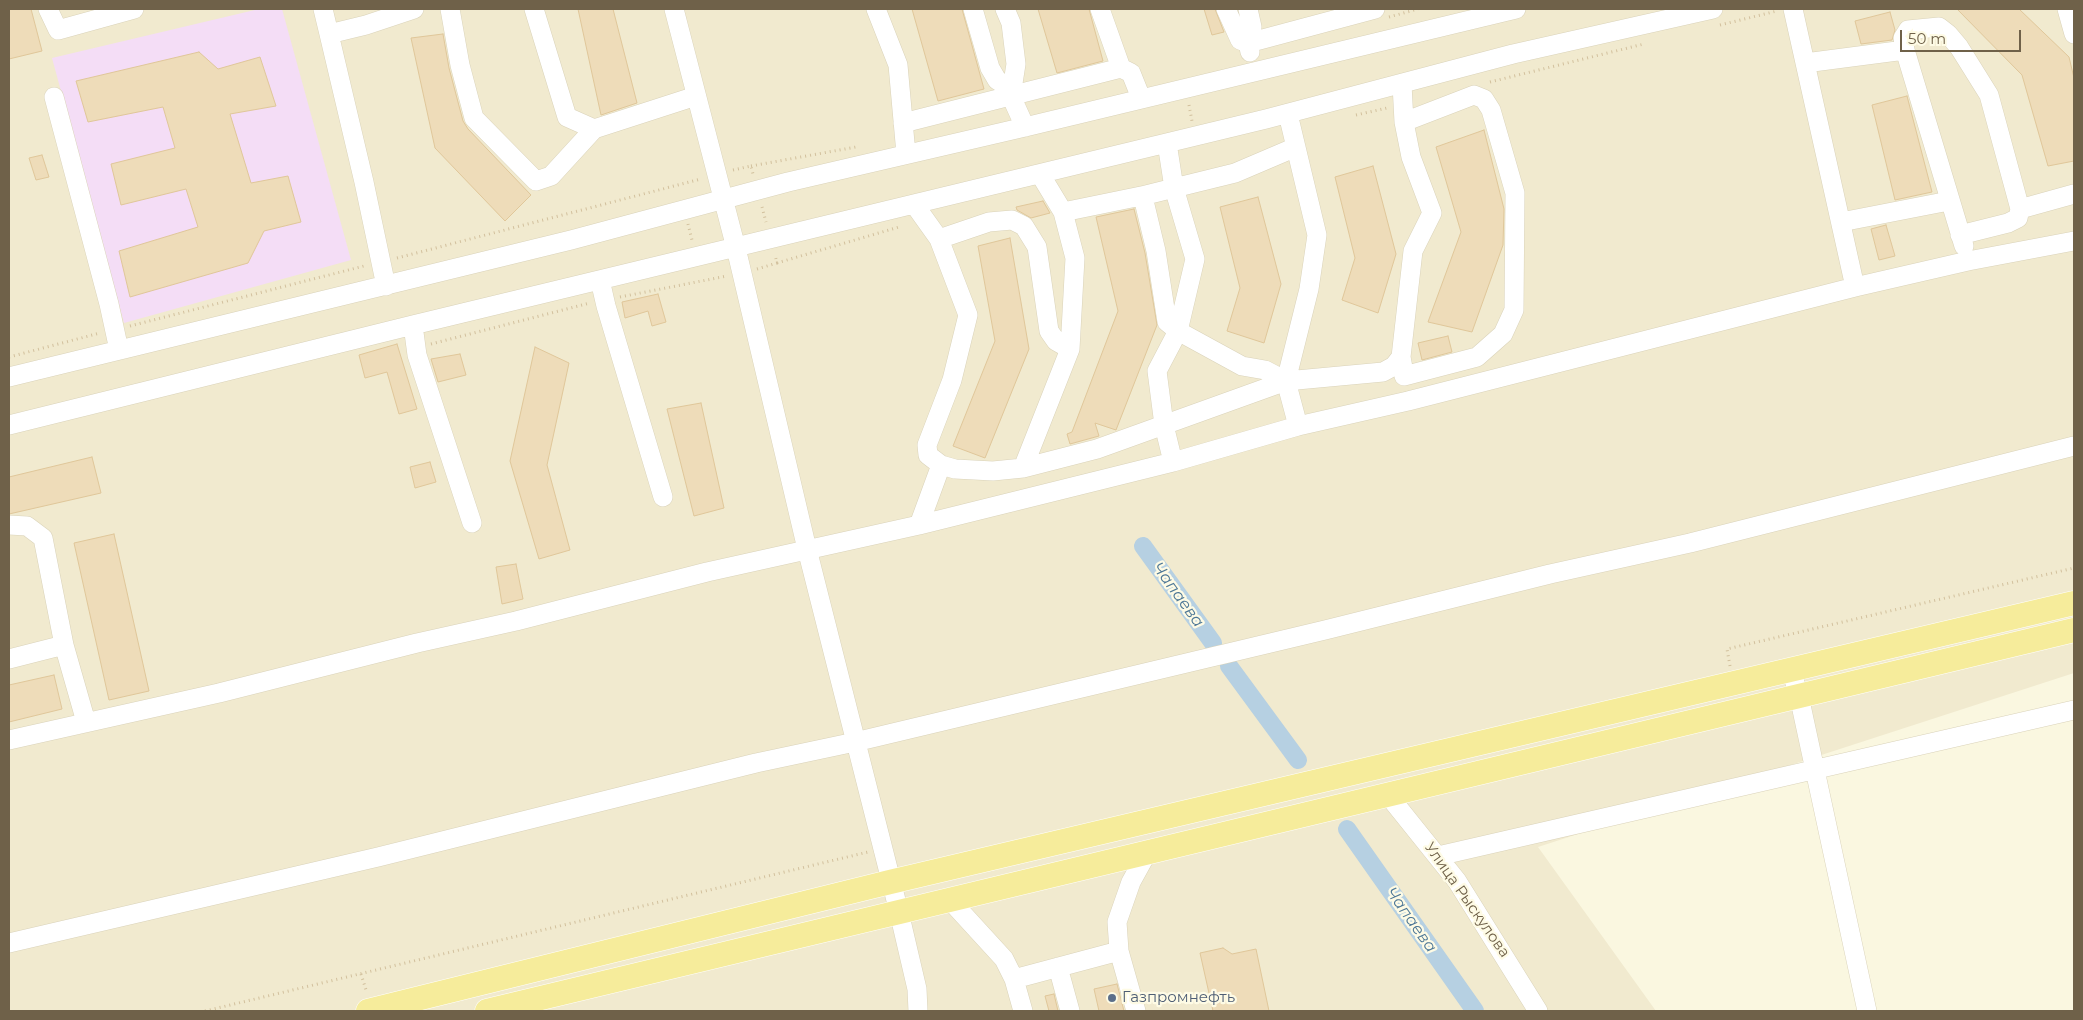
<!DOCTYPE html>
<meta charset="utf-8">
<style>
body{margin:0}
#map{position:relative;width:2083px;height:1020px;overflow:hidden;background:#faf7e0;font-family:Montserrat,sans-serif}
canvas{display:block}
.frame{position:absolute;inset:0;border:10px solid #6f6149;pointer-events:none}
.scale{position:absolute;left:1900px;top:30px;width:121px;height:22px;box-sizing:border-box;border:2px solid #6f6149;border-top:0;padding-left:6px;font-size:15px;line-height:18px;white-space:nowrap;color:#6f6149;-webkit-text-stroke:4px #fefbe5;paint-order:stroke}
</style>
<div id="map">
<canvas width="2083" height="1020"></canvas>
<div class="frame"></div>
<div class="scale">50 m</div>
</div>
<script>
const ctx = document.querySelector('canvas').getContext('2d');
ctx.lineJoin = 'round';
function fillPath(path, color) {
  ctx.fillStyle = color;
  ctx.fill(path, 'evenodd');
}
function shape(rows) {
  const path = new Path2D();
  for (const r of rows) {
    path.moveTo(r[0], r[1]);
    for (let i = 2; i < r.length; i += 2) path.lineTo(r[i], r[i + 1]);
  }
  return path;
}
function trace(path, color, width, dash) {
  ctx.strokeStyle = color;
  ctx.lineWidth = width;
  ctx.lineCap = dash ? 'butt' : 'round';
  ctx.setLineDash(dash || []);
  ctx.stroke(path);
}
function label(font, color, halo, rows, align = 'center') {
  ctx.font = font + ' Montserrat,sans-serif';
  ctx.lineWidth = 4.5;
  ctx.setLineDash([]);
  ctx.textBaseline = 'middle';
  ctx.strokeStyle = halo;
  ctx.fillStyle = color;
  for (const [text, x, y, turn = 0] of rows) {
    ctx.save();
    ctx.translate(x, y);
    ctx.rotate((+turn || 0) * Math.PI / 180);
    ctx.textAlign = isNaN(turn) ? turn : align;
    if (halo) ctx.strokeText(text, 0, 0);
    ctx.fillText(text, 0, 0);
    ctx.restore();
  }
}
const residential = shape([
 [9,9,2074,9,2074,673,1538,847,1656,1011,9,1011]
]);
const education = shape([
 [259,9,282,9,351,260,124,323,52,58]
]);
const canal = shape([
 [1143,546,1213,643],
 [1229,666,1298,760],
 [1347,829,1475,1011]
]);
const building = shape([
 [9,9,31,9,42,51,9,59,9,9],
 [578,9,613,9,637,103,601,115,578,9],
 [912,9,962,9,984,89,938,101,912,9],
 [1038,9,1089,9,1103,61,1057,73,1038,9],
 [1204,9,1215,9,1224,32,1212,35,1204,9],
 [1957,9,2019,9,2069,57,2074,78,2074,161,2048,166,2022,75,1957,9],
 [1890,12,1895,30,1892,40,1861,44,1855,21,1890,12],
 [443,34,449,68,463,121,468,129,531,195,505,221,435,148,411,38,443,34],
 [199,52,218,69,260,57,276,106,230,114,251,183,288,176,301,222,264,231,248,263,130,297,119,251,198,227,186,189,121,205,111,164,175,148,163,107,88,122,76,81,199,52],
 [1907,96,1932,192,1895,200,1872,105,1907,96],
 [1484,130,1504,209,1503,245,1472,332,1428,322,1461,232,1436,147,1484,130],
 [42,155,49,177,36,180,29,158,42,155],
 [1373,166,1396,254,1378,313,1342,300,1355,258,1335,177,1373,166],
 [1258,197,1281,284,1264,343,1227,331,1240,288,1220,207,1258,197],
 [1043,201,1050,213,1031,218,1017,210,1016,207,1043,201],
 [1134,209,1145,253,1157,325,1116,430,1095,423,1099,436,1070,444,1067,434,1072,432,1118,311,1096,217,1134,209],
 [1886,225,1895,256,1879,260,1871,229,1886,225],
 [1010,238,1029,349,985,458,953,446,995,341,978,246,1010,238],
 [658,294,666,322,652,326,648,311,625,318,622,302,658,294],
 [1448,336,1452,352,1422,360,1418,343,1448,336],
 [397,344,417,409,399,414,387,372,365,378,359,355,397,344],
 [535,347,569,363,547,465,570,550,539,559,510,461,535,347],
 [460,354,466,375,438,382,431,359,460,354],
 [701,403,724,508,694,516,667,409,701,403],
 [92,457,101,493,9,514,9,477,92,457],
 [430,462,436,482,415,488,410,467,430,462],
 [114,534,149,691,109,700,74,543,114,534],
 [516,564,523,599,502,604,496,567,516,564],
 [54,675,62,709,9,722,9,685,54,675],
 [1223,948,1232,954,1256,949,1269,1011,1213,1011,1200,953,1223,948],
 [1117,984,1124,1011,1099,1011,1094,989,1117,984],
 [1054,994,1058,1011,1049,1011,1045,996,1054,994]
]);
const path = shape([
 [1389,17,1418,9],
 [1720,25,1777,11],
 [1490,82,1644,44],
 [1189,105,1192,121],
 [1356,115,1387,108],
 [751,166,856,147],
 [733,170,751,166,753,174],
 [762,207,766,222],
 [688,224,692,240],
 [397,258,701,179],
 [777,263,899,227],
 [757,269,777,263,775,255],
 [620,297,727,276],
 [130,326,364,266],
 [431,344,590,303],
 [9,357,100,333],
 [1730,666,1727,649,2074,568],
 [361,974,367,993],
 [205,1011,868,852]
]);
const minor = shape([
 [48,9,58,30,134,9],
 [323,9,329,34,366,25,414,9],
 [450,9,460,65,474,118,536,181,551,176,594,129],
 [534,9,567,117,594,129,696,96],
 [674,9,736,248,807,549,899,912,917,989,918,1011],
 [876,9,898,65,906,154],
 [973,9,990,68,997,80,1011,89],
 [1005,9,1011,23,1016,64,1011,96,1025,127],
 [1100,9,1121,68,1131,73,1141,98],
 [1226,9,1240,40,1248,43,1375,9],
 [1248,9,1252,27,1248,43,1250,52],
 [1793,9,1855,287],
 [2067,9,2074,34],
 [329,34,364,182,386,286],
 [1905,50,1903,38,1908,30,1939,27,1948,34,1959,47,1989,95,2020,209,2018,218,2008,223,1960,235],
 [1805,63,1905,50,1964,246],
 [1402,84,1404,122,1411,157,1432,213,1413,251,1401,357,1403,368],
 [54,97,109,304,119,350],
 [1288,114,1317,235,1309,289,1286,381,1298,426],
 [1404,122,1474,95,1484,99,1491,110,1515,193,1514,310,1503,334,1477,357,1404,376],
 [903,123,1121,68],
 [1167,143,1174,188,1235,173,1296,147],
 [914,204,939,239,968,315,952,380,927,445,928,455,941,465,955,469,993,471,1023,468,1097,449,1286,381,1383,372,1394,366,1401,357],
 [2020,209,2074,194],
 [1063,212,1146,195],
 [1841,222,1949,201],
 [939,239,989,222,1012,220,1024,226,1037,247,1049,331,1056,341,1070,349],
 [600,280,606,306,663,497],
 [413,325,417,355,472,523],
 [9,377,571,240,788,182,1025,127,1516,9],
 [9,425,413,325,1266,119,1513,54,1713,9],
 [1173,462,1164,425,1157,371,1178,331,1195,259,1174,188,1146,195,1144,201,1156,251,1167,322,1178,331,1242,366,1265,370,1286,381],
 [1023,468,1070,349,1075,258,1063,212,1040,174],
 [9,525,27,526,43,538,64,645,86,722],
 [919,525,941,465],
 [9,659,64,645],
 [1791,670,1799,696,1867,1011],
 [9,740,219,693,417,643,516,621,707,572,919,525,1173,462,1298,426,1408,401,1855,287,1968,261,2074,241],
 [1388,795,1457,881,1538,1011],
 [1438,856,2074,710],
 [950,900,1004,959,1014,979,1023,1011],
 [9,943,378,857,756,763,855,742,1325,630,1550,574,1690,543,2074,446],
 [1058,967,1070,1011],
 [1014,979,1119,951],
 [1136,1011,1119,951,1117,922,1131,882,1147,853]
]);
const major = shape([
 [368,1011,890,882,2074,603],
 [487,1011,2074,630]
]);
const markers = [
 [1112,998,5,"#5c6f8a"]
];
const streetNames = [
 ["Улица Рыскулова",1467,900,55]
];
const serviceNames = [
 ["Газпромнефть",1122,998]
];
const waterNames = [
 ["Чапаева",1178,595,54],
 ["Чапаева",1411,920,55]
];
fillPath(residential, '#f1eacf');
fillPath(education, '#f4ddf6');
trace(canal, '#b6d0e2', 18);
fillPath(building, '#eedcb9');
trace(building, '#e0c79a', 1);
trace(minor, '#dad3ba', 20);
trace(major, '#fff', 25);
trace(path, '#d2c09d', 3, [1, 4]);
trace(minor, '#fff', 19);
trace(major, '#f6ec9b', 24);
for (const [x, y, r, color] of markers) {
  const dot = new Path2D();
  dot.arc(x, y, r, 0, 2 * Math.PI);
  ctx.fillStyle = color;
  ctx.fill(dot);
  trace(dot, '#fefbe5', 2);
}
label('15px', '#6f6149', '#fefbe5', streetNames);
label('15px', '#4e5e75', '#fefbe5', serviceNames, 'left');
label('italic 16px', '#4d7796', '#fefbe5', waterNames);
</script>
